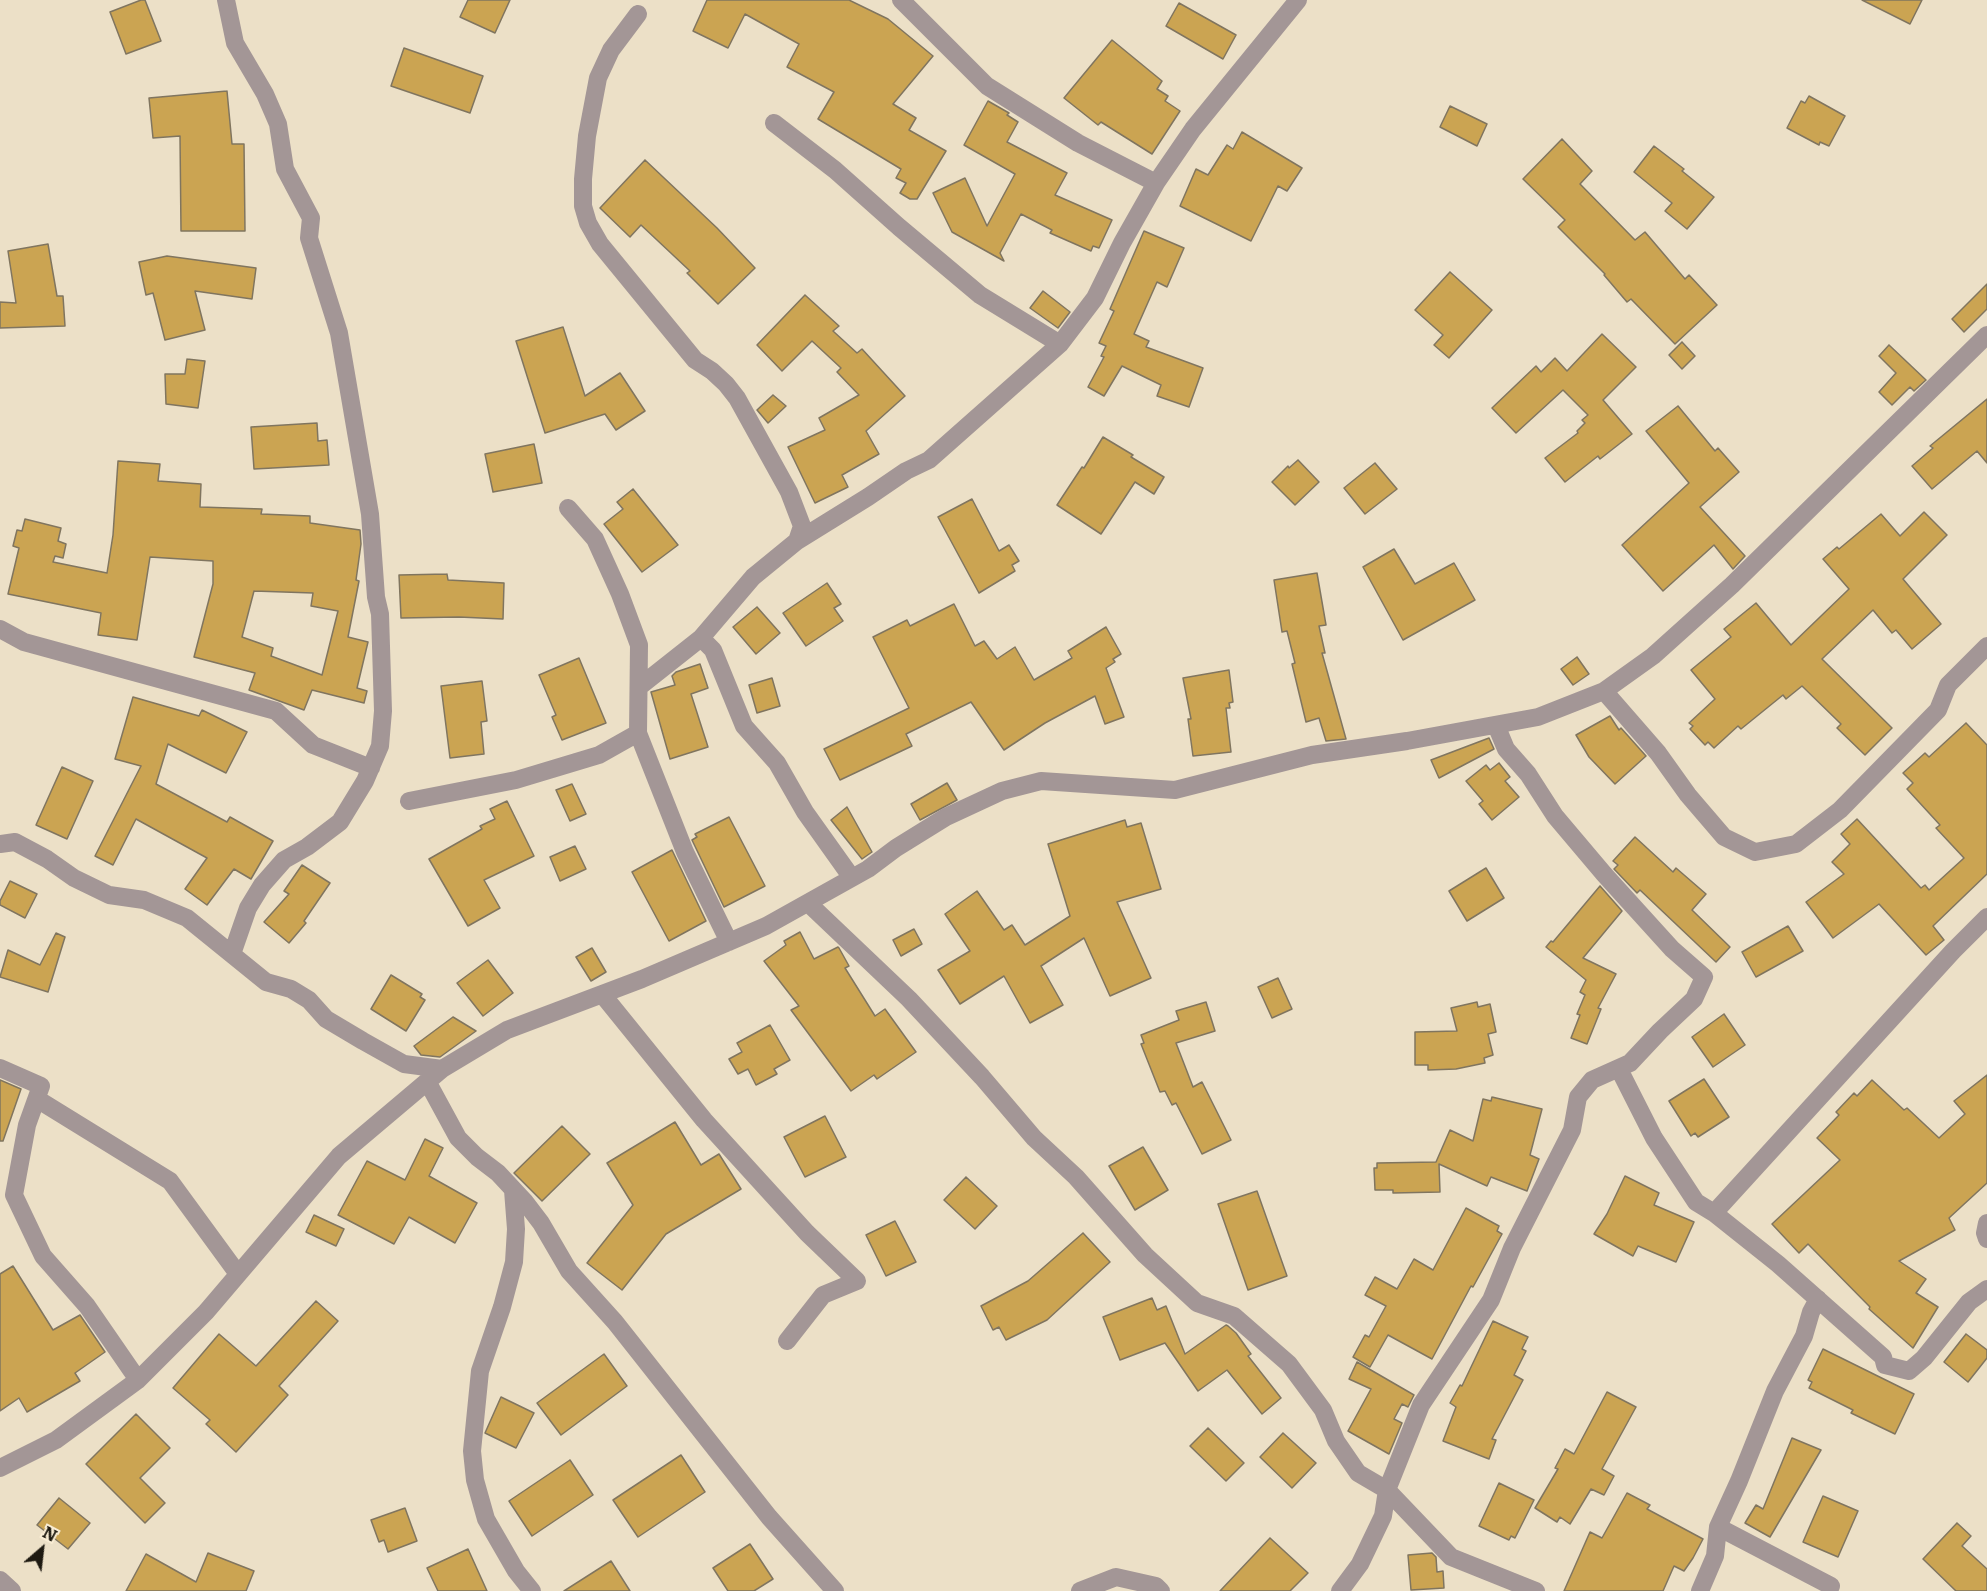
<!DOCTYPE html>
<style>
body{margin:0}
#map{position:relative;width:1987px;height:1591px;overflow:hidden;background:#ece0c7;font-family:Literata,serif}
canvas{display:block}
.north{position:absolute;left:12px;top:1519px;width:60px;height:60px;-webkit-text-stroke:4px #f9edd4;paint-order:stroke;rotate:28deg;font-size:16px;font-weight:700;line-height:24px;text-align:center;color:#1e1a11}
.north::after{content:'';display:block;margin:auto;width:21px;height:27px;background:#1e1a11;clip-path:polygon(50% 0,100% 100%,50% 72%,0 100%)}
</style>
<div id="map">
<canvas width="1987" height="1591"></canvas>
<div class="north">N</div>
</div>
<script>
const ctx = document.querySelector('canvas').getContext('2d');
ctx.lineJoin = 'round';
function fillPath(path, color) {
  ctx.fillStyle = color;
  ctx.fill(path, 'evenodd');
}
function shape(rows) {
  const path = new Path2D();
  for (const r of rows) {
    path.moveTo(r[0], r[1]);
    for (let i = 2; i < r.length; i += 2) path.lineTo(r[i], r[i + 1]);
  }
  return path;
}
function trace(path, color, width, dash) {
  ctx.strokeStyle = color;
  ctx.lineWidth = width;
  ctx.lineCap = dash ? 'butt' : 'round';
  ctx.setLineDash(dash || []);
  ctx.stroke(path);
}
const building = shape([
 [141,0,145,0,161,41,126,54,110,12,141,0],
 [468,0,510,0,495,33,460,17,468,0],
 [707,0,849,0,888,19,933,56,893,104,916,118,909,130,946,151,917,199,910,199,900,193,906,183,896,178,901,169,818,119,834,92,787,67,799,44,745,14,728,48,693,31,707,0],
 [1862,0,1922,0,1910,24,1862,0],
 [1179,3,1236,35,1223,59,1166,26,1179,3],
 [1112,40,1162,81,1157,89,1168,96,1165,101,1180,111,1152,154,1101,122,1098,125,1064,98,1112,40],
 [404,48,483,76,470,113,391,86,404,48],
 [227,91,232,144,244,144,245,231,181,231,180,136,153,138,149,98,227,91],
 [1809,96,1845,116,1829,146,1820,142,1819,145,1787,128,1801,101,1805,103,1809,96],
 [988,101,1009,113,1007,115,1018,122,1007,142,1067,173,1055,195,1112,220,1099,248,1093,246,1091,251,1050,233,1052,230,1021,214,1000,253,1004,261,952,232,933,193,965,178,987,226,1015,174,964,145,988,101],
 [1450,106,1487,124,1477,146,1440,127,1450,106],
 [1242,132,1302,168,1287,191,1278,186,1251,241,1180,206,1196,169,1208,175,1227,145,1233,149,1242,132],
 [1562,139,1592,171,1580,184,1635,240,1645,232,1685,279,1689,275,1717,305,1675,344,1631,299,1627,302,1604,275,1605,274,1558,227,1565,220,1523,179,1562,139],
 [1654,146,1684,169,1682,171,1714,197,1687,229,1665,211,1672,203,1634,172,1654,146],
 [645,160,717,228,755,268,718,304,687,273,690,271,641,225,630,237,600,208,645,160],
 [1144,231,1184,248,1167,287,1157,282,1134,334,1149,341,1146,347,1203,368,1189,407,1157,396,1161,385,1122,366,1104,396,1088,387,1104,357,1101,356,1106,346,1099,343,1114,311,1110,309,1144,231],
 [48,244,57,296,63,296,65,326,0,328,0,302,16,303,8,251,48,244],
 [167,256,256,268,252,299,195,291,205,330,165,340,153,293,146,295,139,262,167,256],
 [1450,272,1492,310,1449,358,1434,345,1443,335,1415,310,1450,272],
 [1987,284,1987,309,1964,332,1952,319,1987,284],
 [1043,291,1070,312,1058,328,1030,308,1043,291],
 [805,295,839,326,833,331,857,353,862,349,905,396,866,431,879,454,842,475,848,487,815,503,788,447,825,430,819,418,859,395,837,372,841,368,812,341,782,371,757,345,805,295],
 [563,327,585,396,620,373,645,411,616,430,605,414,545,433,516,341,563,327],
 [1602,334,1636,367,1603,400,1632,434,1600,459,1598,456,1565,482,1545,458,1578,433,1577,431,1585,423,1582,420,1588,415,1563,390,1516,433,1492,408,1536,366,1541,372,1555,358,1567,371,1602,334],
 [1682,342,1695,356,1682,369,1669,355,1682,342],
 [1889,345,1926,380,1914,391,1910,387,1892,405,1879,392,1896,373,1879,356,1889,345],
 [187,359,205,361,198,408,166,404,165,374,185,374,187,359],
 [773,395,786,406,768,423,757,410,773,395],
 [1987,399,1987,463,1977,451,1932,489,1912,466,1933,448,1930,446,1987,399],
 [1678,406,1715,451,1718,448,1739,472,1700,507,1745,556,1733,569,1714,545,1663,591,1622,545,1689,483,1646,431,1678,406],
 [317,423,318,441,327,440,329,465,254,469,251,427,317,423],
 [1103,437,1133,455,1131,457,1164,477,1154,494,1135,482,1101,534,1057,505,1082,467,1084,468,1103,437],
 [534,444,542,483,493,492,485,454,534,444],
 [1298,460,1319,482,1295,505,1272,482,1288,466,1289,468,1298,460],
 [118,461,160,464,158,481,201,484,200,507,262,509,261,514,310,516,310,523,360,530,361,544,356,580,359,581,348,637,368,642,357,688,367,691,364,703,312,690,304,710,249,690,255,673,194,657,213,584,213,561,150,557,137,640,98,635,101,613,8,594,19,548,13,546,17,530,22,531,25,519,61,528,58,541,66,544,63,558,55,556,53,562,107,573,113,535,118,461],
 [254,591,313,593,311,606,338,611,322,675,271,656,273,648,242,637,254,591],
 [1375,463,1397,489,1365,514,1344,488,1375,463],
 [633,489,678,545,642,572,604,524,623,509,617,502,633,489],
 [972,499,999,551,1009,545,1019,561,1012,565,1015,571,979,593,938,517,972,499],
 [1924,512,1947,535,1903,579,1941,624,1912,649,1896,630,1892,633,1873,610,1822,659,1892,728,1865,755,1837,728,1841,724,1802,686,1786,699,1783,695,1741,729,1738,726,1714,748,1708,742,1705,745,1690,729,1693,726,1689,723,1715,699,1691,670,1731,637,1724,629,1756,603,1791,645,1849,589,1823,559,1837,547,1839,549,1881,514,1900,536,1924,512],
 [1394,549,1415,584,1454,563,1475,600,1403,640,1363,567,1394,549],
 [1317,573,1326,625,1319,626,1325,653,1322,653,1346,739,1326,741,1319,718,1306,722,1292,664,1295,663,1287,631,1282,632,1274,580,1317,573],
 [447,574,448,580,504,583,503,619,459,617,401,618,399,575,447,574],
 [827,583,841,604,834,608,843,621,806,646,783,613,827,583],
 [954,604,975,646,984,641,997,659,1015,647,1034,680,1072,658,1068,651,1106,627,1121,654,1113,659,1115,662,1106,668,1124,717,1105,724,1095,696,1045,723,1004,750,971,702,906,734,912,746,840,780,824,749,909,708,873,637,907,620,910,626,954,604],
 [757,607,780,633,756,654,733,627,757,607],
 [1577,657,1589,674,1573,685,1561,669,1577,657],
 [579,658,606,723,562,740,552,717,556,715,539,675,579,658],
 [700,664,708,688,691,694,708,747,670,759,651,692,675,685,672,676,676,672,700,664],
 [1229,670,1233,702,1229,703,1230,708,1226,708,1231,752,1193,756,1188,719,1191,719,1183,678,1229,670],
 [772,678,780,706,757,713,749,685,772,678],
 [482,681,487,721,481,722,484,754,450,758,441,686,482,681],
 [133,697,199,716,202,710,247,732,226,773,168,744,156,784,227,822,230,817,273,841,251,879,234,869,207,905,185,889,207,858,136,819,113,865,95,856,141,766,115,759,133,697],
 [1610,716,1619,730,1621,728,1646,756,1615,784,1589,757,1576,735,1610,716],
 [1966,723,1987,745,1987,874,1933,926,1944,940,1926,955,1879,904,1833,938,1806,902,1844,874,1832,862,1850,844,1841,834,1857,819,1921,888,1925,885,1929,890,1964,858,1936,828,1940,825,1907,789,1913,783,1903,773,1925,753,1929,757,1966,723],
 [1489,738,1494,749,1439,778,1431,760,1489,738],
 [1499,763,1510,777,1505,781,1519,797,1492,820,1479,804,1483,801,1466,781,1486,765,1490,770,1499,763],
 [62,767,93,781,67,839,36,825,62,767],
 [947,783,957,800,920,820,911,804,947,783],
 [572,784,586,814,570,821,556,790,572,784],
 [507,801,534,856,484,880,500,908,468,926,429,859,482,829,480,826,495,819,490,809,507,801],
 [847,807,872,852,862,859,831,820,847,807],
 [729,817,765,886,724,907,692,840,697,837,695,834,729,817],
 [1125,820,1127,827,1141,823,1161,889,1117,902,1151,978,1110,996,1084,938,1041,966,1063,1005,1030,1023,1004,976,960,1004,938,970,970,951,945,914,977,891,1004,930,1012,925,1025,945,1070,916,1048,844,1125,820],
 [1635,837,1673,872,1676,868,1706,894,1692,910,1730,947,1716,962,1640,890,1637,893,1614,869,1618,865,1613,861,1635,837],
 [575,846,586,869,560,881,550,857,575,846],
 [672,850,706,921,669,941,632,872,672,850],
 [302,865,330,883,304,921,306,923,289,943,264,922,289,894,284,891,302,865],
 [1486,868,1504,898,1467,921,1449,891,1486,868],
 [10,881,37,894,25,918,0,905,0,901,10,881],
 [1600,886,1622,911,1583,958,1616,974,1598,1008,1601,1009,1587,1044,1571,1038,1580,1015,1577,1014,1585,995,1580,992,1586,980,1546,947,1551,941,1553,942,1600,886],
 [1788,926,1803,951,1756,977,1742,952,1788,926],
 [914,929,922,944,901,956,893,940,914,929],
 [800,932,814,959,838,947,839,948,849,966,845,968,875,1016,885,1009,916,1052,877,1079,874,1075,851,1091,791,1010,799,1006,764,961,786,945,784,941,800,932],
 [56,933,65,937,48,992,0,977,8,950,40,965,56,933],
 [592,948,606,972,591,981,576,957,592,948],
 [488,960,513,993,483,1016,457,983,488,960],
 [391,975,422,994,420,997,425,1000,406,1031,371,1009,391,975],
 [1278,978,1292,1009,1272,1018,1258,987,1278,978],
 [1206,1002,1215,1031,1176,1043,1193,1087,1202,1082,1231,1140,1202,1154,1176,1103,1172,1105,1165,1091,1160,1092,1141,1044,1144,1043,1141,1035,1179,1020,1176,1011,1206,1002],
 [1477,1002,1478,1007,1490,1004,1496,1032,1488,1034,1493,1055,1484,1058,1485,1063,1456,1069,1428,1070,1428,1065,1415,1065,1415,1032,1457,1031,1451,1008,1477,1002],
 [1724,1014,1745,1045,1713,1067,1692,1037,1724,1014],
 [453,1017,476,1031,440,1057,421,1055,414,1046,453,1017],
 [770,1025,790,1060,774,1069,777,1074,756,1085,748,1069,738,1074,729,1059,742,1052,737,1043,770,1025],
 [1987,1075,1987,1183,1949,1218,1955,1230,1899,1261,1926,1279,1916,1293,1938,1307,1913,1348,1869,1309,1870,1307,1808,1244,1799,1253,1772,1224,1840,1160,1817,1138,1839,1115,1836,1112,1854,1093,1857,1096,1872,1080,1904,1110,1907,1108,1939,1138,1965,1114,1954,1101,1987,1075],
 [1704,1079,1729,1117,1698,1137,1695,1133,1691,1136,1669,1101,1704,1079],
 [0,1080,21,1089,3,1141,0,1141,0,1080],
 [1492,1097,1542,1109,1530,1155,1539,1159,1527,1191,1491,1177,1487,1186,1439,1164,1440,1192,1393,1193,1393,1190,1375,1190,1374,1168,1377,1168,1377,1163,1436,1162,1450,1130,1473,1141,1483,1099,1491,1101,1492,1097],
 [825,1116,846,1157,805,1177,784,1137,825,1116],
 [675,1122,701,1165,719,1154,741,1189,666,1234,622,1290,587,1263,633,1205,607,1163,675,1122],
 [562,1126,590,1154,542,1201,514,1173,562,1126],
 [425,1139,443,1148,429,1176,477,1203,455,1243,409,1217,394,1244,338,1215,367,1161,405,1180,425,1139],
 [1143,1147,1168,1190,1135,1210,1109,1166,1143,1147],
 [1625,1176,1659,1193,1654,1205,1694,1222,1676,1262,1638,1246,1633,1256,1594,1234,1607,1214,1625,1176],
 [966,1177,997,1206,975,1229,944,1200,966,1177],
 [1257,1191,1287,1276,1248,1290,1218,1204,1257,1191],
 [1466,1208,1499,1226,1497,1231,1502,1234,1473,1287,1471,1286,1432,1359,1388,1335,1370,1367,1353,1357,1365,1335,1369,1337,1386,1306,1365,1295,1375,1277,1397,1289,1414,1259,1433,1270,1466,1208],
 [314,1215,344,1229,336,1246,306,1232,314,1215],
 [895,1221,916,1262,886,1276,866,1235,895,1221],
 [1083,1233,1110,1262,1047,1320,1006,1340,999,1327,993,1330,981,1306,1028,1281,1083,1233],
 [13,1266,53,1330,80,1315,105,1352,75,1373,80,1381,27,1412,19,1398,0,1411,0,1274,13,1266],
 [1152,1298,1157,1310,1166,1306,1185,1354,1226,1325,1228,1326,1236,1333,1251,1354,1248,1356,1281,1398,1262,1414,1227,1370,1198,1391,1165,1343,1120,1360,1103,1317,1152,1298],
 [316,1301,338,1321,279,1386,288,1395,236,1452,206,1424,210,1420,173,1388,219,1334,256,1366,316,1301],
 [1493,1321,1528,1337,1522,1349,1526,1351,1514,1375,1523,1380,1492,1439,1496,1440,1489,1459,1443,1441,1456,1407,1450,1403,1460,1385,1462,1386,1493,1321],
 [1966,1334,1987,1350,1987,1358,1968,1382,1944,1362,1966,1334],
 [1823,1349,1914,1394,1895,1434,1851,1413,1853,1410,1809,1388,1812,1382,1808,1380,1823,1349],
 [604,1354,627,1386,561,1435,537,1403,604,1354],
 [1357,1362,1414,1395,1408,1407,1402,1404,1394,1419,1402,1423,1389,1454,1348,1431,1371,1389,1349,1379,1357,1362],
 [1607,1392,1636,1407,1602,1469,1614,1476,1604,1495,1591,1489,1570,1524,1560,1517,1557,1522,1535,1508,1558,1469,1555,1468,1565,1449,1574,1454,1607,1392],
 [501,1397,534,1413,516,1448,485,1433,501,1397],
 [136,1414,170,1448,140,1478,165,1503,145,1523,86,1464,136,1414],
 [1208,1428,1244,1463,1226,1481,1190,1446,1208,1428],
 [1283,1433,1316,1463,1292,1488,1260,1457,1283,1433],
 [1792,1438,1821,1450,1770,1537,1745,1523,1756,1505,1763,1509,1792,1438],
 [681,1455,705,1492,638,1537,613,1500,681,1455],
 [570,1460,593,1495,532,1536,509,1501,570,1460],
 [1499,1483,1534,1500,1515,1538,1511,1536,1509,1540,1479,1526,1499,1483],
 [1627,1493,1650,1505,1647,1509,1703,1539,1693,1558,1684,1571,1674,1566,1663,1591,1564,1591,1590,1532,1602,1538,1627,1493],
 [1823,1496,1858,1511,1838,1557,1803,1542,1823,1496],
 [59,1498,90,1523,68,1549,37,1525,59,1498],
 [405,1508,417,1541,388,1552,384,1540,379,1542,371,1520,405,1508],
 [1957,1523,1971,1536,1962,1546,1987,1569,1987,1591,1956,1591,1923,1559,1957,1523],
 [1270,1538,1308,1573,1290,1591,1220,1591,1270,1538],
 [750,1544,773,1579,754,1591,728,1591,713,1568,750,1544],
 [468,1549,487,1591,438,1591,427,1568,468,1549],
 [208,1553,254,1571,246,1591,126,1591,146,1554,196,1582,208,1553],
 [1432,1553,1436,1557,1437,1572,1443,1571,1444,1588,1411,1590,1408,1555,1432,1553],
 [611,1561,630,1591,564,1591,611,1561]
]);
const minor = shape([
 [226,0,235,43,265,94,278,124,285,169,311,218,309,238,339,333,370,514,376,597,380,614,383,711,380,746,365,781,340,822,307,847,284,860,262,885,248,908,232,954],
 [901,0,987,86,1078,143,1156,183],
 [638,14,611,50,598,78,587,136,583,179,583,206,588,223,600,244,695,360,712,371,726,384,737,398,789,492,802,526,797,541],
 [774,123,835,170,899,227,980,295,1060,344],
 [568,508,595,539,620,594,639,645,638,733,685,852,729,942],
 [0,629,24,642,276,711,313,745,371,768],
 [639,687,701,638],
 [1604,691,1658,753,1688,795,1724,837,1755,852,1796,844,1840,810,1938,710,1948,685,1987,646],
 [1496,725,1506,749,1528,774,1555,816,1604,874,1672,949,1704,977,1694,999,1660,1031,1630,1063,1592,1080,1578,1097,1572,1130,1512,1248,1491,1300,1421,1405,1387,1490,1451,1557,1536,1591],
 [409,801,516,780,599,755,638,733],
 [0,844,15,842,47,859,74,878,109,895,144,900,187,918,266,982,291,989,309,1000,326,1019,363,1041,404,1064,442,1069],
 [852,878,805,812,777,763,744,726,713,650,701,638,753,577,797,541,868,497,906,471,929,460,1060,344,1095,298,1122,243,1156,183,1193,129,1298,0],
 [808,903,909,999,982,1077,1034,1138,1076,1177,1145,1255,1197,1303,1234,1316,1289,1364,1323,1410,1336,1441,1358,1473,1387,1490,1383,1516,1360,1564,1340,1591],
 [602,994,704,1120,807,1233,857,1281,823,1295,787,1341],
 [0,1068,41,1086,27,1125,14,1195,43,1256,87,1306,138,1380],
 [1619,1069,1654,1138,1696,1202,1714,1213,1953,951,1987,917],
 [427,1081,458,1138,477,1157,498,1173,525,1202,541,1223,569,1271,615,1322,769,1517,835,1591],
 [37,1099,170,1181,238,1274],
 [513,1190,516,1229,514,1262,502,1307,480,1371,472,1451,475,1480,486,1519,516,1571,532,1591],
 [1714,1213,1778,1264,1883,1357,1885,1365,1909,1371,1924,1358,1969,1302,1987,1289],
 [1987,1223,1985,1233,1987,1239],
 [0,1468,56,1440,138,1380,206,1312,339,1156,442,1069,507,1030,642,979,766,926,868,869,896,848,946,817,1002,791,1041,781,1175,790,1312,755,1407,741,1538,717,1604,691,1653,656,1732,585,1987,335],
 [1718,1527,1831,1586],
 [0,1580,12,1591],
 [1080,1591,1116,1577,1156,1586,1161,1591],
 [1700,1591,1715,1556,1718,1527,1739,1481,1775,1391,1804,1336,1811,1312,1818,1299]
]);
fillPath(building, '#cba452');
trace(building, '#80755f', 1.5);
trace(minor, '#a39696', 18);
</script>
